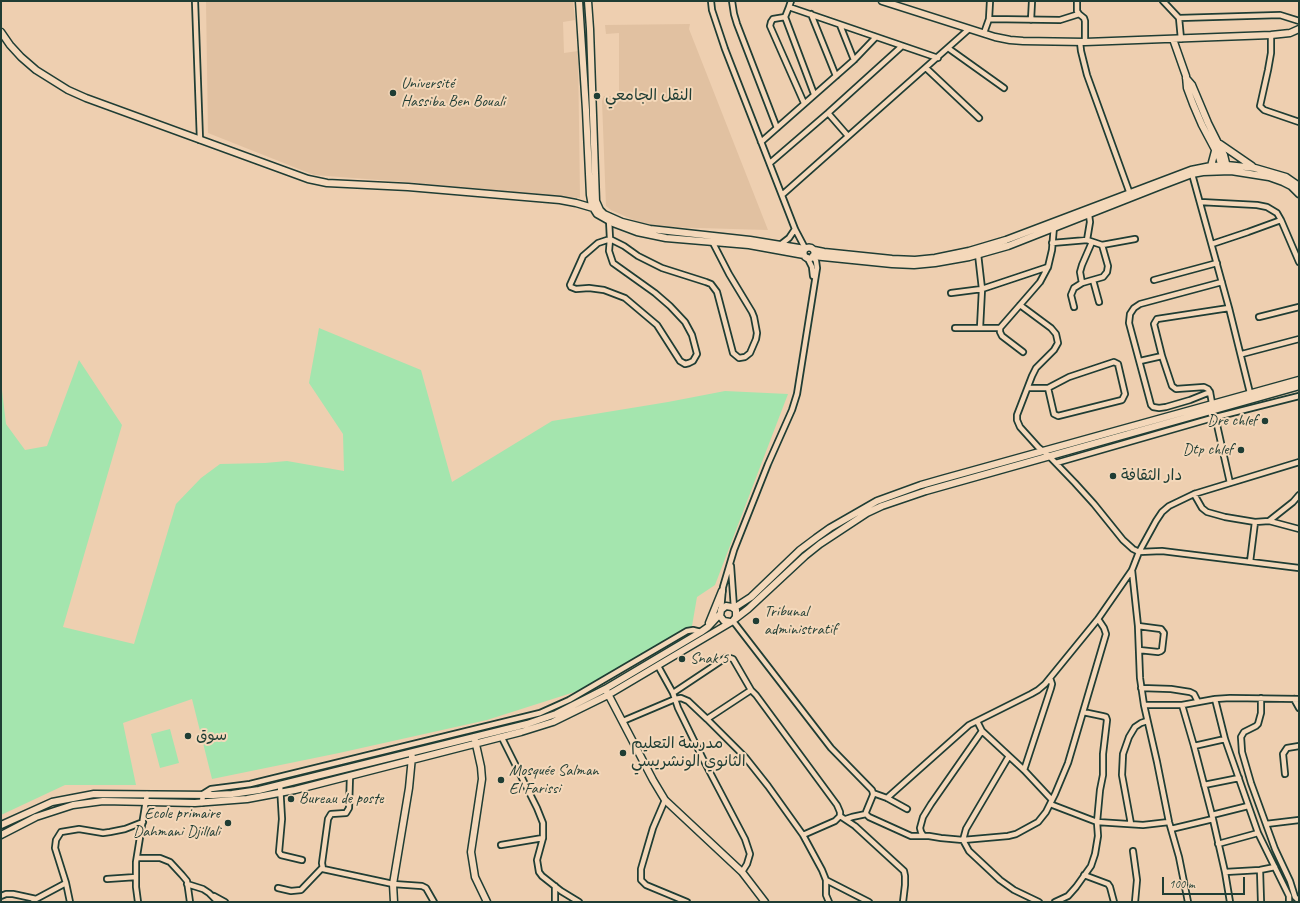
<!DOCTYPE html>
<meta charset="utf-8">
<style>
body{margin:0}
#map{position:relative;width:1300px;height:903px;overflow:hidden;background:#eecfb0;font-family:Caveat,sans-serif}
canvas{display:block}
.frame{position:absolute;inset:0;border:2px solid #1f3d34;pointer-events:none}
.scale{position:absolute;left:1162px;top:877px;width:83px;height:18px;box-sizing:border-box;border:2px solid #1f3d34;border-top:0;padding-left:5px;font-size:12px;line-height:14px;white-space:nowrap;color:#1f3d34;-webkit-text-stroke:3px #f4d8ba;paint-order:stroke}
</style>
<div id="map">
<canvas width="1300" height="903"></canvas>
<div class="frame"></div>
<div class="scale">100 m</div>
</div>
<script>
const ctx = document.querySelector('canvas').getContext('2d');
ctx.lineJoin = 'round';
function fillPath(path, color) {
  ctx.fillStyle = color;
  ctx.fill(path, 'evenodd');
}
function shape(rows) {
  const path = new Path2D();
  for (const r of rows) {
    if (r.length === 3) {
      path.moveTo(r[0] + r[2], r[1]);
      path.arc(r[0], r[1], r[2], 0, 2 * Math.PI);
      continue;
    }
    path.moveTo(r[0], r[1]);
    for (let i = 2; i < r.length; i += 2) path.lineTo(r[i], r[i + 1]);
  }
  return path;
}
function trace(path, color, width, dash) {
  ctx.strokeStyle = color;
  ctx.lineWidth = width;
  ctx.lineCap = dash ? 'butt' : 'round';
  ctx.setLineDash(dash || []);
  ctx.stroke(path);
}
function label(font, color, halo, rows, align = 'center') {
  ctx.font = font + ' Caveat,"Playpen Sans Arabic",sans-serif';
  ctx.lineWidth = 4;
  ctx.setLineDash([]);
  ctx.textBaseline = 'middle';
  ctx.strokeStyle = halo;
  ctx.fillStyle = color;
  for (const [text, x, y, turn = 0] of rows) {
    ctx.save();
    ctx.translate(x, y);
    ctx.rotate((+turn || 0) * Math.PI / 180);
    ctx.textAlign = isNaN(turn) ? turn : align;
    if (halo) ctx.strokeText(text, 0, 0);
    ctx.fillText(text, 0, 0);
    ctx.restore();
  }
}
const built = shape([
 [206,1,573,1,575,20,563,22,564,53,578,51,580,198,405,182,314,175,208,133],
 [690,24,689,29,768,230,664,227,638,222,611,210,606,206,602,101,604,96,619,96,619,33,606,34,605,25]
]);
const green = shape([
 [319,328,421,370,452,482,552,421,668,402,725,391,788,394,715,585,697,597,692,626,584,689,487,720,339,753,212,779,192,699,123,723,136,785,65,785,1,815,1,382,6,424,25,450,47,446,79,360,122,425,63,627,134,644,176,504,201,478,220,464,265,463,287,461,344,471,343,434,309,383],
 [170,729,179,763,160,768,151,734]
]);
const street = shape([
 [195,1,200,140],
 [711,1,712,10,725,49,795,229,805,248],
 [732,1,734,14,737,24,777,128],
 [791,1,789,7,938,58],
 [1077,1,1077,11,1079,14,1084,18,1085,21,1085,42],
 [1163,1,1179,18,1181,39],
 [789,7,785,17,773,19,771,22,770,26,804,103],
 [811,14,836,76],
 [785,17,814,94],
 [1179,18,1280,15,1299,21],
 [989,19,1060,20,1079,14],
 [1031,20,1032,1],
 [840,25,854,60],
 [984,33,989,19,990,1],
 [1271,35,1271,53,1268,70,1260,106,1264,110,1299,122],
 [1080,42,1081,51,1087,75,1130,194],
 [948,48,1004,88],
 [926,68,979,118],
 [828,113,848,136],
 [761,142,854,60,876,37],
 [770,163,828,113,902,46],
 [1192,174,1229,308,1251,397],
 [782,195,969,29],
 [1200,202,1257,205,1267,207,1277,213,1281,220,1299,262],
 [609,220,610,239,609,251,613,263,655,293,670,306,685,322,692,335,697,354,693,361,689,363,685,364,680,361,657,325,625,298,604,290,589,288,576,289,571,287,570,285,583,256,598,243,610,239,624,246,638,256,662,268,706,282,711,284,717,292,733,353,739,358,745,357,750,353,756,339,757,333,754,317,752,312,729,274,712,241],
 [1087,240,1090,222,1089,215],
 [1052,243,1087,240,1102,245,1135,239],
 [1212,244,1248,232,1281,220],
 [780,245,789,238,795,229],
 [978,254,982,289,980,328],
 [807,257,812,267,813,276],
 [1093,280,1099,302],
 [1154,280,1217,263],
 [1082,283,1080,272,1082,265,1092,242],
 [951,293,982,289,1048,267],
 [1020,305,1051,328,1056,334,1058,343,1054,350,1036,368,1032,376,1017,415,1017,420,1020,427,1038,447,1049,456,1075,483,1094,504,1123,540,1133,549,1139,552,1162,551,1299,568],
 [1074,307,1071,295,1074,288,1082,283,1103,277,1107,272,1108,266,1102,245],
 [1259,317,1299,307],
 [955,328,1000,328],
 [1023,352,1002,336,1000,332,1000,328,1040,282,1048,267,1052,250,1054,226],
 [1242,354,1299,339],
 [1140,361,1162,356],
 [1028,388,1048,388,1069,377,1114,362,1118,364,1125,394,1122,400,1058,416,1054,414,1048,388],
 [1210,392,1208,389,1204,387,1176,389,1172,386,1162,356,1154,324,1157,319,1229,308],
 [1212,403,1210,392,1190,400,1166,407,1159,408,1153,407,1151,405,1129,323,1130,314,1134,308,1140,304,1222,282],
 [1215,416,1230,483],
 [1056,463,1216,417,1299,396],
 [1194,494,1202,508,1207,512,1225,517,1255,522,1269,521,1293,502,1299,495],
 [1269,521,1299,529],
 [1250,562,1255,522],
 [731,566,734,608],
 [1132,570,1138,626,1140,678,1144,705,1182,705,1215,699,1230,698,1299,699],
 [721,610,723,587,734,550,768,464,792,410,797,394,817,268,816,261,813,256],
 [733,621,831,748,872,790,873,793,873,795,866,812,866,814,869,817,911,836,929,836,941,838,963,840,1008,836,1016,834,1038,822,1046,812,1055,794,1068,763,1106,634,1104,628,1098,619],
 [1138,626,1161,629,1164,633,1162,650,1161,651,1158,652,1139,650],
 [658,666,673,693,675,699,681,698,688,701,707,719,745,757,768,786,803,835,822,870,826,880,826,895,829,902],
 [1141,688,1171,689,1190,692,1194,694,1198,702],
 [673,693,727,657,733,659,751,690],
 [1261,698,1261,713,1258,724,1256,726,1244,732,1241,737,1242,752,1251,783,1275,849,1290,881,1295,897,1299,901],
 [1215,699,1225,739,1258,833,1289,896,1289,902],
 [1294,699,1299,708],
 [1144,705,1157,762,1169,822,1179,857,1188,902],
 [1182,705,1194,746,1212,815,1225,872,1230,902],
 [707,719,751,690,756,695,837,805,840,812,840,816,835,821,803,835],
 [623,721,675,699,678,708,704,761,745,839,750,854,747,864,742,872],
 [977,721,982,731,1024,770,1052,800],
 [502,738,537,808,543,823,543,838,537,860,539,872,542,876,561,891,579,902],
 [1194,746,1225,739],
 [1009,756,966,829,963,840,969,851,1000,880,1014,890,1039,902],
 [1024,770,1051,688,1052,684,1050,678],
 [1285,774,1283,754,1287,748,1299,746],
 [350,776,349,808,346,813,331,814,328,819,322,863,323,869,393,884,422,886,426,888,434,902],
 [280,785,282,819,279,852,281,855,302,860],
 [1204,785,1239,778],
 [873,793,887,798,907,809],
 [887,798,969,725,1031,694,1038,690,1045,684,1098,619,1132,570,1139,552,1156,521,1162,512,1169,506,1194,494,1299,462],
 [665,800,653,828,648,845,641,869,641,880,646,885,687,902],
 [202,803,203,794,211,789,250,784,540,713,569,700,687,631,693,630,701,632],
 [1050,804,1097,822,1143,825,1169,822],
 [1212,815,1248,806],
 [840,816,855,826,904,871,905,876,905,885,903,902],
 [846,819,852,817,866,814],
 [1131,824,1122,775,1123,754,1129,737,1135,727,1141,723,1147,721],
 [1266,824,1299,820],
 [1171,829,1213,819],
 [923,835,921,832,920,828,923,817,931,804,982,731],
 [1218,844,1258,833],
 [501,845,543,838],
 [1133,851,1137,880,1135,902],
 [137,858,160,858,170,862,182,875,187,881,190,902],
 [1260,870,1261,902],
 [1225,872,1260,870,1275,867],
 [1084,875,1108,884,1110,887,1114,902],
 [107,879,136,877],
 [826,880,869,902],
 [66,883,70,902],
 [187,884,203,889,209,893,218,902],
 [278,888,291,891,301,890,322,868],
 [1,896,6,894,13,894,36,899],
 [214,896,225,902],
 [33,902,36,899,66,883,55,848,56,840,61,832,79,829,103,833,110,832,125,829,143,822],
 [138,902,136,887,136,862,147,794],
 [555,902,555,886],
 [1055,902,1068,896,1076,887,1091,866,1095,854,1098,836,1097,822,1100,790,1103,775,1103,754,1107,720,1106,717,1102,716,1083,712]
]);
const secondary = shape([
 [579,1,586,110,590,195,592,206,597,214,613,223,637,232,666,238,749,245,804,255],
 [588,1,590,29,596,201,600,210,604,214,622,222,650,229,750,240,805,249],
 [882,1,995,37,1010,40,1023,41,1085,42,1271,35,1290,33,1299,29],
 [1,32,10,45,21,57,36,70,68,90,86,98,308,179,327,183,408,187,560,200,576,203,600,210],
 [1173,39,1186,76,1187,88,1193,104,1202,125,1219,157,1222,168],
 [1186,78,1192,85,1208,123,1224,155,1227,167],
 [1220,144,1252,166],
 [1211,166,1215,151],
 [809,253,5.5],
 [814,250,824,252,892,259,915,260,935,258,969,251,1006,240,1191,170,1211,166,1227,165,1255,168,1286,177,1299,186],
 [813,256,892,264,914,265,935,263,969,257,1008,246,1163,185,1192,174,1203,172,1231,171,1269,177,1283,182,1291,186,1299,194],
 [734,608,751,597,800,550,816,538,830,528,877,501,921,485,942,479,1299,380],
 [735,619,748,609,805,556,820,544,867,513,882,506,926,491,1299,386],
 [709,623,722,591],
 [607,692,653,780,665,800,742,872,765,902],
 [475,740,481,767,482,779,471,852,475,877,487,902],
 [1,825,52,802,94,794,213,795,232,794,259,790,527,724,556,714,605,689,701,632,708,627,720,614],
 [1,835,36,817,73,805,103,801,195,803,247,799,295,790,521,732,553,722,608,695,733,621,736,617,736,610,732,607,726,606,721,610,720,616,724,621,730,622],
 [394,902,393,884,409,788,412,757]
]);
const markers = [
 [393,93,4,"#1f3d34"],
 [597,96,4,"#1f3d34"],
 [1265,421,4,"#1f3d34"],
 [1241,450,4,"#1f3d34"],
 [1113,476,4,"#1f3d34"],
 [756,621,4,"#1f3d34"],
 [682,659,4,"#1f3d34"],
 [188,736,4,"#1f3d34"],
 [623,753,4,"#1f3d34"],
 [501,780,4,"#1f3d34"],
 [291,799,4,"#1f3d34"],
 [228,823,4,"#1f3d34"]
];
const poiNames = [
 ["Université",401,84],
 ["Hassiba Ben Bouali",401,102],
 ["النقل الجامعي",605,96],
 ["Dre chlef",1257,421,"right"],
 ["Dtp chlef",1233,450,"right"],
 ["دار الثقافة",1121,476],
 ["Tribunal",764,612],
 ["administratif",764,630],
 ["Snak 5",690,659],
 ["سوق",196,736],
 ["مدرسة التعليم",631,744],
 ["الثانوي الونشريسي",631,762],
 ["Mosquée Salman",509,771],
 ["El Farissi",509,789],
 ["Bureau de poste",299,799],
 ["Ecole primaire",220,814,"right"],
 ["Dahmani Djillali",220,832,"right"]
];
fillPath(built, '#e1c1a1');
fillPath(green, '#a4e5ae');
trace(street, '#1f3d34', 8);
trace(secondary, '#1f3d34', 9);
trace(street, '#f4d8ba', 4.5);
trace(secondary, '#f4d8ba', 6);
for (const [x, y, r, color] of markers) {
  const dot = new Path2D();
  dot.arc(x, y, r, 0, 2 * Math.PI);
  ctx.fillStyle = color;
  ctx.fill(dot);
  trace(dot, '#f4d8ba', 1.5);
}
label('16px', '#1f3d34', '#f4d8ba', poiNames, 'left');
</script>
